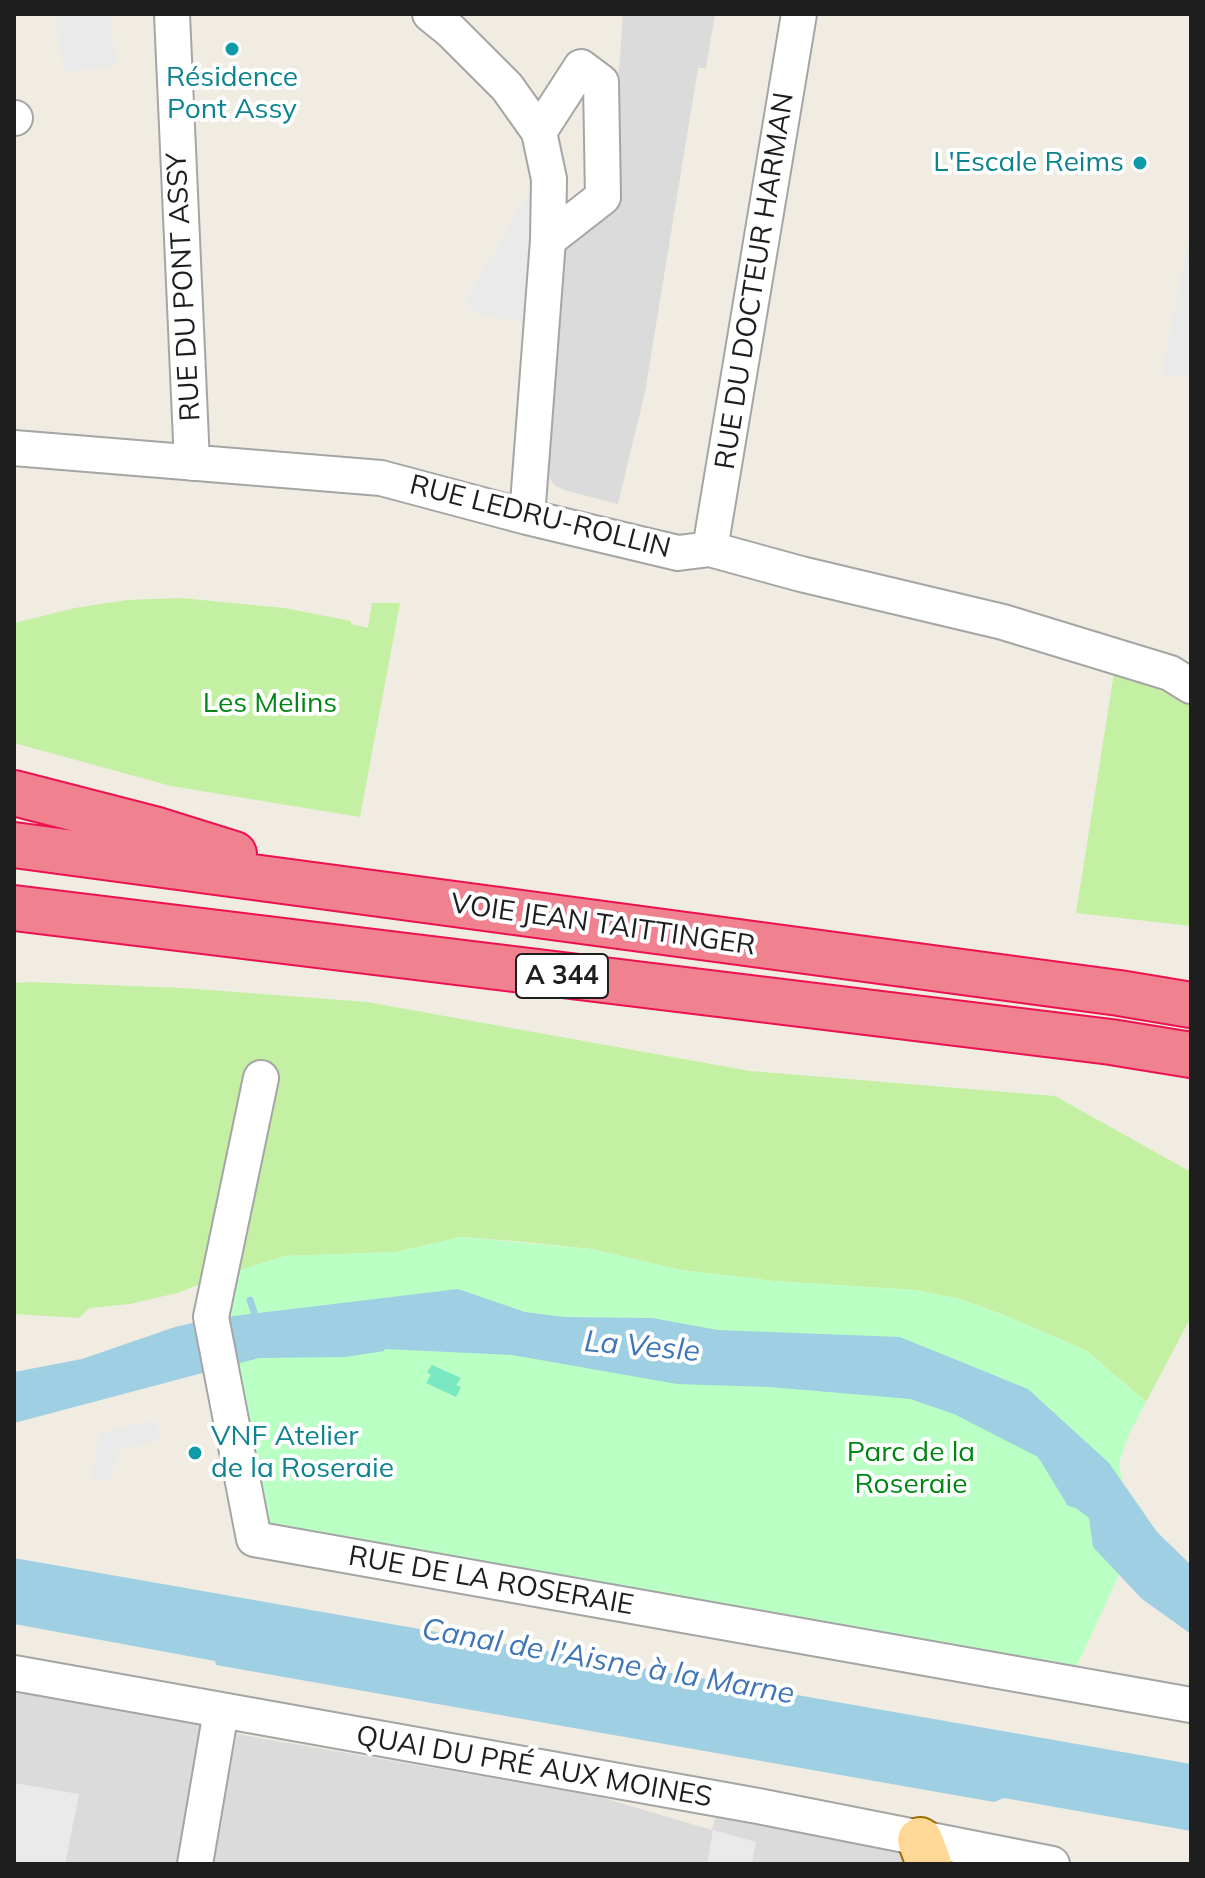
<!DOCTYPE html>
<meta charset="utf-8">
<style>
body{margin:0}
#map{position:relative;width:1205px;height:1878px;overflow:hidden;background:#f0ece2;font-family:Mulish,sans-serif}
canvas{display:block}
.frame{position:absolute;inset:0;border:16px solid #1e1e1e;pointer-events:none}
</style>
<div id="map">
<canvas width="1205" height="1878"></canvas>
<div class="frame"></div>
</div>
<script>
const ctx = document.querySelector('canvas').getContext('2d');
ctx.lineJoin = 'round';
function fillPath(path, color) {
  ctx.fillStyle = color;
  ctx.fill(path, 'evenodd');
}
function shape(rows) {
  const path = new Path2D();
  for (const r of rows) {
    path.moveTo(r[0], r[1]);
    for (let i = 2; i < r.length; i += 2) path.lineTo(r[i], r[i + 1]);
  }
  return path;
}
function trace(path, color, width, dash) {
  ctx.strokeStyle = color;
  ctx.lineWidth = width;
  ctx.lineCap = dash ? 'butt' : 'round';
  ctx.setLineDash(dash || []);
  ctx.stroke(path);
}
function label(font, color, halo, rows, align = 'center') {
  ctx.font = font + ' Mulish,sans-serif';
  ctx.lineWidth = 8;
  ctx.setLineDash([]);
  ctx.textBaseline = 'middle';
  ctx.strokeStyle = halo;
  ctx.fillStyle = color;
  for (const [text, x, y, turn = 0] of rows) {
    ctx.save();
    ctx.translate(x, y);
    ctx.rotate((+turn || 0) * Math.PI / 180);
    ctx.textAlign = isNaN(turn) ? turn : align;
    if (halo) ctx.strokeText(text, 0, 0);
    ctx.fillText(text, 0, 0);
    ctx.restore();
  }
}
const residential = shape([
 [623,14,715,14,706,68,698,68,645,392,618,504,564,490,554,485,545,471,560,243,610,193],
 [14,1690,111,1708,113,1702,202,1720,177,1864,14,1864],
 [237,1734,600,1797,712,1830,717,1810,899,1842,908,1857,905,1864,210,1864]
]);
const grass = shape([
 [181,598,284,608,351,621,351,624,368,628,372,603,400,603,360,817,171,786,14,743,14,623,75,608,127,600],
 [1114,673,1168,691,1191,705,1191,926,1076,913],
 [30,982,183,988,367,1002,750,1071,1055,1096,1191,1172,1191,1317,1146,1402,1087,1351,1004,1315,960,1299,915,1290,774,1281,681,1270,591,1249,526,1242,461,1237,396,1252,285,1256,228,1274,177,1293,130,1304,89,1308,79,1318,14,1314,14,983]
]);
const park = shape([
 [461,1237,591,1249,681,1270,774,1281,915,1290,960,1299,1004,1315,1087,1351,1146,1402,1129,1434,1119,1463,1122,1482,1146,1516,1071,1679,264,1526,221,1315,228,1274,285,1256,396,1252]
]);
const pitch = shape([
 [432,1365,461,1378,456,1385,461,1387,456,1397,426,1383,431,1375,427,1372]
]);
const parking = shape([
 [55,14,110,14,116,65,64,72],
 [536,180,531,324,473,313,466,300],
 [1191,228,1191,377,1162,374],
 [156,1420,161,1439,119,1450,110,1481,91,1478,100,1433],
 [14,1783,79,1794,65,1864,14,1864],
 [713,1830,756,1842,752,1864,707,1864]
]);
const water = shape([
 [458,1289,525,1312,564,1317,652,1318,718,1330,900,1337,1028,1389,1109,1463,1157,1532,1191,1565,1191,1634,1142,1599,1093,1547,1089,1518,1076,1508,1068,1506,1038,1457,954,1414,910,1399,770,1387,677,1384,512,1355,385,1349,384,1351,346,1357,259,1358,14,1423,14,1372,82,1359,175,1327,209,1319],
 [14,1558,1191,1764,1191,1831,1004,1798,994,1802,216,1665,215,1661,14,1624]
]);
const stream = shape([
 [250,1300,257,1321]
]);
const minor = shape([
 [172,14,192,463],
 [430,14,451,31,507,87,539,132,549,179,548,240,527,517],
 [14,118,15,118],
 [539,132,581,67,601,82,603,197,548,240],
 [14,448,381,478,527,517,678,553,710,549,801,574,1003,622,1170,673,1191,686],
 [710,549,799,14],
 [261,1078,211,1317,254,1539,1191,1705],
 [14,1673,758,1806,1052,1864],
 [195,1864,221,1711]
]);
const major = shape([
 [920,1840,929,1864]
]);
const highway = shape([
 [14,793,154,829,234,854],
 [14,845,1119,993,1191,1005],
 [14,908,1111,1042,1191,1055]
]);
const markers = [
 [232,49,8,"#0f9aa8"],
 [1140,163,8,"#0f9aa8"],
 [195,1453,8,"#0f9aa8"]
];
const shields = [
 [562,976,92]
];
const shieldNames = [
 ["A 344",562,976]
];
const cultureNames = [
 ["Résidence",232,78],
 ["Pont Assy",232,110],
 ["L'Escale Reims",1124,163,"right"],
 ["VNF Atelier",211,1437,"left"],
 ["de la Roseraie",211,1469,"left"]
];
const streetNames = [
 ["RUE DU DOCTEUR HARMAN",755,281,-81],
 ["RUE DU PONT ASSY",184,287,-93],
 ["RUE LEDRU-ROLLIN",540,517,14],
 ["VOIE JEAN TAITTINGER",603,925,8],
 ["RUE DE LA ROSERAIE",491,1581,10],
 ["QUAI DU PRÉ AUX MOINES",534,1767,10]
];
const parkNames = [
 ["Les Melins",270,704],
 ["Parc de la",911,1453],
 ["Roseraie",911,1485]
];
const waterNames = [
 ["La Vesle",642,1347,5],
 ["Canal de l'Aisne à la Marne",608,1662,10]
];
fillPath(residential, '#dcdbdb');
fillPath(grass, '#c4f0a3');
fillPath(park, '#baffc4');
fillPath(pitch, '#78e7c2');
fillPath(parking, '#eaeaea');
fillPath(water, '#9ecfe2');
trace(stream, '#9ecfe2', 7);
trace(minor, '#a5a5a5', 38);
trace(major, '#976d00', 48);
trace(highway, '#ec1251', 48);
trace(minor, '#fff', 34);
trace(major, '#ffd898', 44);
trace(highway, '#f08290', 44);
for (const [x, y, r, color] of markers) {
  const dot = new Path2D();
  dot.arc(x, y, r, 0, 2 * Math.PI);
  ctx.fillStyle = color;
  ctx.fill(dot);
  trace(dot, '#fff', 3);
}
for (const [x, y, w] of shields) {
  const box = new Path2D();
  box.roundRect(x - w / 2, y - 22, w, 44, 6);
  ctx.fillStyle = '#fff';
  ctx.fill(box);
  trace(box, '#1e1e1e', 2);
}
label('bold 26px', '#1e1e1e', null, shieldNames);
label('28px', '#0d838f', '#fff', cultureNames);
label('28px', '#1e1e1e', '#fff', streetNames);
label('28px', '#008713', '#fff', parkNames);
label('italic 30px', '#4075b7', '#fff', waterNames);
</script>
